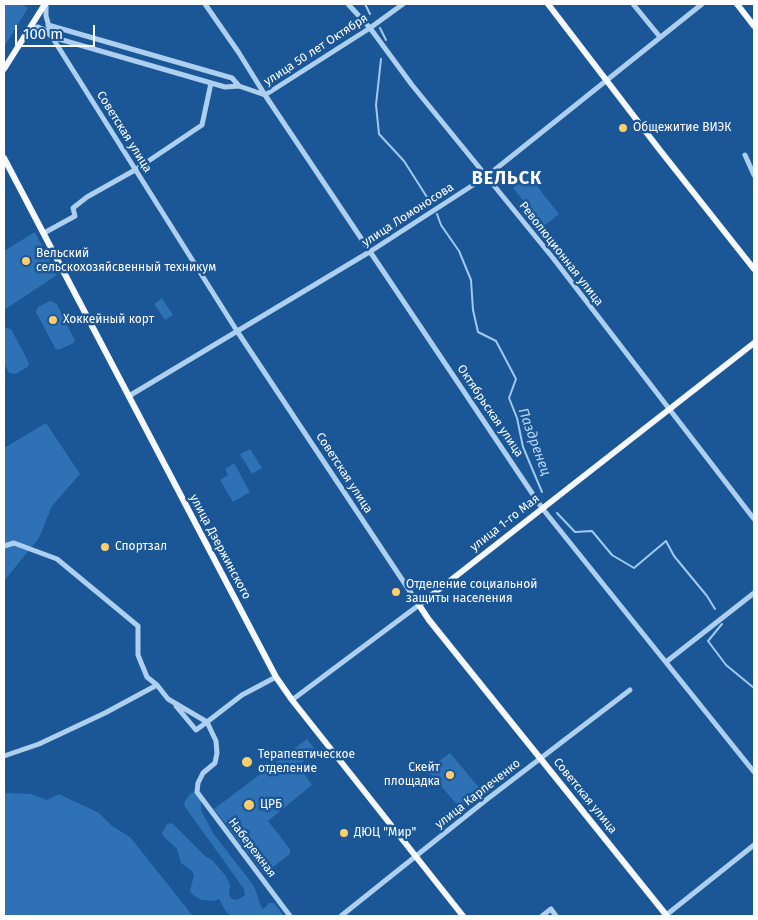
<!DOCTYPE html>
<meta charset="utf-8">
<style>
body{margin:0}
#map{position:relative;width:758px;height:920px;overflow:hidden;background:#1b5696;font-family:"Fira Sans",sans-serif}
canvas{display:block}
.frame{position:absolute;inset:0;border:5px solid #fff;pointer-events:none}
.scale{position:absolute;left:15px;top:25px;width:80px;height:22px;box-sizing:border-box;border:2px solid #fff;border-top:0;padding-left:6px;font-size:15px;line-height:18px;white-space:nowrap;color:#fff;-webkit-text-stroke:4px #1b5696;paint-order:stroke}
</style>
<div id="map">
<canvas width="758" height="920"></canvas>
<div class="frame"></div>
<div class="scale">100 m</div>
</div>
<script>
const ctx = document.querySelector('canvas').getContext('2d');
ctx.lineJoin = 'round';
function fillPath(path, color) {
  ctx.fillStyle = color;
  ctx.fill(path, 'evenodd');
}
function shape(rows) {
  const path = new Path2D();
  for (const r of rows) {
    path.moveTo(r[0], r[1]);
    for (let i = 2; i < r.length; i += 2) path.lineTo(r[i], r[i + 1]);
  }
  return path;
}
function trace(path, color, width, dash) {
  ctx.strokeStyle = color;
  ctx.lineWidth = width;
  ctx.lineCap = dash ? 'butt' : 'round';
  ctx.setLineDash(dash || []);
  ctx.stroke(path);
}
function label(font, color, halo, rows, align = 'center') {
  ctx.font = font + ' "Fira Sans",sans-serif';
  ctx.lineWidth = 5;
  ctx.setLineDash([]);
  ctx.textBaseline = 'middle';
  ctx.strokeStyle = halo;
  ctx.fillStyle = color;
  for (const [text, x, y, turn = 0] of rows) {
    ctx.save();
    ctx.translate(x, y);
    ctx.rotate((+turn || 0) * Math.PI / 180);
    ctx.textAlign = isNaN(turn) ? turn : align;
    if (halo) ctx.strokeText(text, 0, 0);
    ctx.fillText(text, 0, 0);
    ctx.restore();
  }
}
const green = shape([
 [4,4,22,4,28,8,4,47],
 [529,176,559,214,544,226,513,188],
 [35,232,57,275,4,310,4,251],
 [162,298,173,315,165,320,154,304],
 [50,301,57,304,75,341,72,344,58,350,55,348,36,312,38,307],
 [6,328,11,329,28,361,29,365,26,368,15,374,9,373,4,363,4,329],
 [46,423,80,474,52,506,39,538,4,581,4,448],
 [250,449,262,468,252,474,240,454],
 [234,463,250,492,233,502,220,480,228,475,225,469],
 [307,739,316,751,298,765,312,785,268,821,290,849,290,854,264,874,214,809],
 [450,753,481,790,460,808,427,770],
 [194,792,199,795,201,800,201,810,213,833,254,886,262,909,266,907,269,903,274,903,284,916,231,916,226,912,219,899,215,901,201,900,193,895,190,891,194,875,192,871,181,863,177,849,164,837,162,833,167,824,172,823,205,856,212,860,226,876,230,885,229,895,232,899,237,900,245,895,244,889,185,807,184,803,190,794],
 [4,793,31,794,47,800,59,794,99,813,112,826,130,837,193,916,4,916]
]);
const stream = shape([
 [365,4,370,14],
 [380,28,386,40],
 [381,59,376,105,379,134,404,161,432,205],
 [437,214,441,225,459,251,471,280,473,310,478,332,496,341,516,379,509,398,517,418,523,447,542,492],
 [557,513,575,532,592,531,612,555,634,568,666,541,674,556,707,596,715,609],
 [722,624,708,641,726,665,754,688]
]);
const minor = shape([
 [46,4,46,16,52,37,225,87,239,86,265,95,542,508,754,772],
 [205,4,239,53,265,95,370,28,403,4],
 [348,4,370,28,412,85,553,258,754,519],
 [633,4,660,37],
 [48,25,232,78,239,86],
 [30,29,38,27,45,30,52,37,237,331,419,605,292,700],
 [745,155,754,175],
 [44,233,75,216,73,208,87,197,135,170,202,125,211,83],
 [129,396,371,251,487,176,702,4],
 [4,546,14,543,57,559,138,626,138,655,147,677,157,685],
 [666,662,754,593],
 [176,706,196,730,207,722,216,741,217,753,215,763,203,773,198,783,197,792,290,916],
 [4,756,39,744,105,713,157,685,168,699,207,722,242,695,276,677],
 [341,916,486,800,630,690],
 [542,916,551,909,556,916],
 [665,916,754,845]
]);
const major = shape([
 [548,4,659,149,754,269],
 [737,4,754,26],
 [4,69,45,4],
 [4,158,276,677,292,700,463,916],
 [667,916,429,620,419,605,754,343]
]);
const markers = [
 [623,128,5,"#ffce6c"],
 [26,261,5,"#ffce6c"],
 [53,320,5,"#ffce6c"],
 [105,547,5,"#ffce6c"],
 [396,592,5,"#ffce6c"],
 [247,762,6,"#ffce6c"],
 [450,775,5,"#ffce6c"],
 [249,805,6,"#ffce6c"],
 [344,833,5,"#ffce6c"]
];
const streetNames = [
 ["улица 50 лет Октября",316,50,-33],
 ["Советская улица",124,132,58],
 ["улица Ломоносова",408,215,-33],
 ["Революционная улица",561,254,52],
 ["Октябрьская улица",490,411,56],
 ["Советская улица",344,473,57],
 ["улица 1-го Мая",505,523,-38],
 ["улица Дзержинского",220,547,62],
 ["улица Карпеченко",478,794,-38],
 ["Советская улица",585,796,51],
 ["Набережная",252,848,53]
];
const poiNames = [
 ["Общежитие ВИЭК",633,128],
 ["Вельский",36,254],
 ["сельскохозяйсвенный техникум",36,268],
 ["Хоккейный корт",63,320],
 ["Спортзал",115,547],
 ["Отделение социальной",406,585],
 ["защиты населения",406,599],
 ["Терапевтическое",258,755],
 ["отделение",258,769],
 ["Скейт",440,768,"right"],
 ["площадка",440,782,"right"],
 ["ЦРБ",260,805],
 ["ДЮЦ \"Мир\"",354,833]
];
const waterNames = [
 ["Паздренец",534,442,70]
];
const districtNames = [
 ["ВЕЛЬСК",507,179]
];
fillPath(green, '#2e71b4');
trace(stream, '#a0caf2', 2);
trace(minor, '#adcff0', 5);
trace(major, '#f6faff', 6);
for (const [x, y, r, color] of markers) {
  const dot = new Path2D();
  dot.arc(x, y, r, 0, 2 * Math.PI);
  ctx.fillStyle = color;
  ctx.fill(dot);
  trace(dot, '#1b5696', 2);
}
label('12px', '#fff', '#1b5696', streetNames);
label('12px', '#fff', '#1b5696', poiNames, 'left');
label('italic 14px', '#bad8f6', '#1b5696', waterNames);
ctx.letterSpacing = '1px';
label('bold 18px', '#fff', '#1b5696', districtNames);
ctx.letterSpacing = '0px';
</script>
